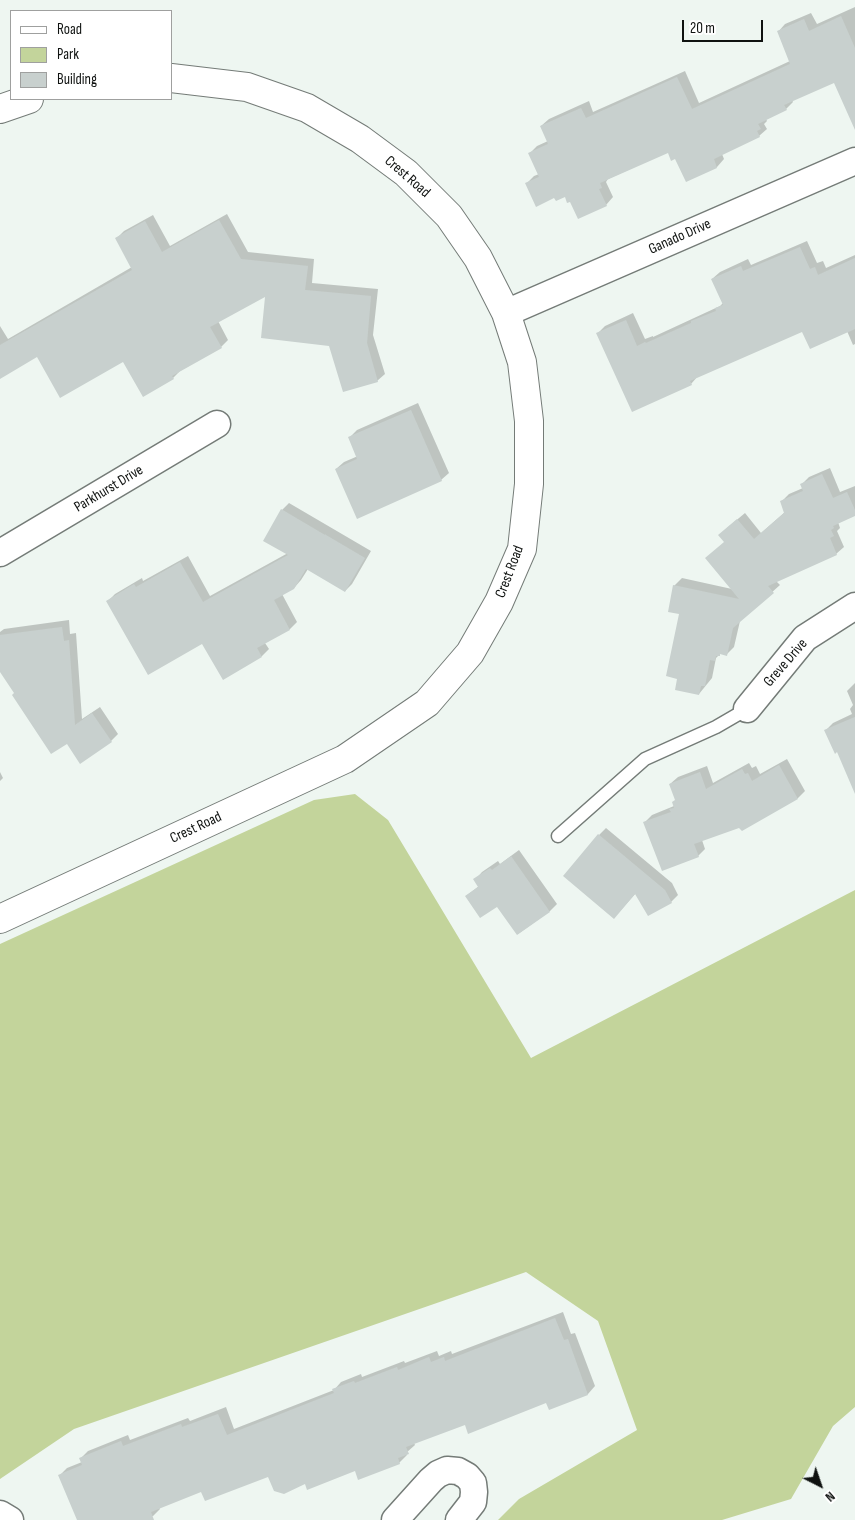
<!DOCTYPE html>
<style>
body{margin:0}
#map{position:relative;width:855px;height:1520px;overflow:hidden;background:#eef6f1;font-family:"Sofia Sans Condensed",sans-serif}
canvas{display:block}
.legend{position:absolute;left:10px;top:10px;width:162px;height:90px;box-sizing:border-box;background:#fff;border:1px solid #9fa09f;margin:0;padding:6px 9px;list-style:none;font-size:15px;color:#0f1210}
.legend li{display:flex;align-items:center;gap:10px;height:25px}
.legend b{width:25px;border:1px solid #9fa09f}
.north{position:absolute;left:795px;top:1460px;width:50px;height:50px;-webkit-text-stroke:4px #fff;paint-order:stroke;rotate:139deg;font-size:14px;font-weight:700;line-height:20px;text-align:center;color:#0f1210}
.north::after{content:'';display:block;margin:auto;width:18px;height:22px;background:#0f1210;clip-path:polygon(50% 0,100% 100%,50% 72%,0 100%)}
.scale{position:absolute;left:682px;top:20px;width:81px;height:22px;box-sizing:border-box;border:2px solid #0f1210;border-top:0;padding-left:6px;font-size:15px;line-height:18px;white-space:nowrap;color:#0f1210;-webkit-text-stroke:4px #fff;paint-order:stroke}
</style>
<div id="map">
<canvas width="855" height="1520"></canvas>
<ul class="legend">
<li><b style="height:6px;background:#fff"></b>Road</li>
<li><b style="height:14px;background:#c3d49b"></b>Park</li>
<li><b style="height:14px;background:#c8d0ce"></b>Building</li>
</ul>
<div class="north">N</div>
<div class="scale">20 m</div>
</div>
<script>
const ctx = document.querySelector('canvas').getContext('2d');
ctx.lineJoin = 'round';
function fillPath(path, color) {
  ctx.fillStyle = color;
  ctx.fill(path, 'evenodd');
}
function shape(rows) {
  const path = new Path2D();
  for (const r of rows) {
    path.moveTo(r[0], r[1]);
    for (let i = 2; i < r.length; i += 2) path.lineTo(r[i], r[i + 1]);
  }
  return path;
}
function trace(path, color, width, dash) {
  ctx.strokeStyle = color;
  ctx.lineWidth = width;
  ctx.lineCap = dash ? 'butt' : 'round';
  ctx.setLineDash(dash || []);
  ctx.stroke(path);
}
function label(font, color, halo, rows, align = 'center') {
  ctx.font = font + ' "Sofia Sans Condensed",sans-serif';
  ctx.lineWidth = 4;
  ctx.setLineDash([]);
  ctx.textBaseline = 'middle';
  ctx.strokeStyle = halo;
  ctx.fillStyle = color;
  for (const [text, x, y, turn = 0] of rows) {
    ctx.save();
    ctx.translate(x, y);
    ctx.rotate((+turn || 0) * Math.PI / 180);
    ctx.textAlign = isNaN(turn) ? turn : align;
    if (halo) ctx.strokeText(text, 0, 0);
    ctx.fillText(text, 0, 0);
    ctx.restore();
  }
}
const green = shape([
 [355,794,388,820,531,1058,855,890,855,1407,833,1426,791,1499,722,1520,498,1520,519,1499,637,1430,598,1321,526,1272,74,1429,0,1479,0,944,314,800]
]);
const shadow = shape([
 [855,7,855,102,835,82,792,100,793,102,786,109,766,119,767,121,764,124,767,129,759,136,722,154,724,159,717,167,686,180,676,157,668,152,608,179,606,182,613,197,606,205,571,200,565,196,555,197,527,183,534,176,539,174,530,153,537,146,548,141,541,126,549,119,589,101,593,112,685,71,699,103,790,61,778,32,785,24,811,13,817,24],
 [227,214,248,252,314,259,312,283,378,289,373,335,385,374,377,381,266,294,218,321,228,340,221,347,180,371,173,378,123,360,37,355,0,377,0,326,8,339,132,267,116,239,124,231,153,215,170,246],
 [807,241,817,263,823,261,826,268,855,255,855,344,853,345,847,331,798,317,698,376,691,384,598,333,605,326,633,313,645,339,653,336,653,337,720,306,723,303,712,279,720,272,748,259,751,265],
 [418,403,449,473,441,480,336,469,344,462,358,456,350,437,357,430],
 [830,468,840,492,855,486,855,515,838,522,840,528,837,531,844,547,836,554,776,581,780,585,740,621,734,647,727,654,721,653,716,658,712,678,699,694,679,678,680,613,674,586,682,578,732,589,725,542,727,528,745,513,761,533,785,512,782,501,789,494,803,488,802,484,809,477],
 [289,503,371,551,352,584,345,591,308,569,301,580,294,588,282,594,297,622,290,629,265,643,269,649,262,656,223,678,203,642,108,601,115,594,142,578,143,581,188,556,210,596,288,553,282,510],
 [69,620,70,634,76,633,82,719,100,707,118,734,111,741,68,742,16,693,0,663,0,632,4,629],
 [855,683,855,772,838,751,826,730,833,723,852,714,850,709,853,705,847,691],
 [787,759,805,791,798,798,742,830,740,826,702,840,705,849,698,856,645,822,652,815,674,806,676,799,670,784,678,777,707,766,713,783,749,763,752,768,756,766,760,774],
 [0,772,3,778,0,781],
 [606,828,672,883,678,895,671,902,636,893,621,910,599,835],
 [519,850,557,904,550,911,518,934,498,905,466,896,479,886,475,880,482,872,498,861,500,864],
 [563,1312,571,1334,575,1333,595,1386,588,1394,550,1408,547,1402,465,1423,414,1443,415,1445,406,1453,407,1455,399,1463,356,1469,305,1483,269,1475,202,1490,159,1507,160,1509,153,1516,143,1520,78,1520,60,1475,67,1468,82,1462,81,1458,88,1451,128,1435,130,1440,188,1418,190,1421,226,1407,234,1429,334,1390,341,1382,361,1374,362,1377,404,1361,405,1363,437,1351,439,1356,451,1351,452,1354]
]);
const building = shape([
 [841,16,855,48,855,130,834,83,784,105,787,110,758,124,761,129,757,131,760,137,714,159,717,168,686,182,675,159,671,161,668,153,600,183,602,188,599,189,607,206,578,219,570,202,567,203,565,197,556,201,554,198,536,207,525,183,539,177,528,153,548,144,540,126,581,108,586,118,677,77,692,109,790,64,777,31,804,19,809,31],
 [219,220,241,259,308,266,305,290,371,296,367,343,378,382,343,392,329,346,261,338,265,297,210,327,222,348,172,376,174,379,143,397,123,362,60,398,37,357,0,379,0,345,132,270,115,238,145,221,162,252],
 [800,247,810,269,815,267,818,275,855,258,855,329,810,349,802,332,690,381,692,385,632,412,596,333,626,320,637,346,645,342,646,343,691,323,691,321,716,311,715,308,723,305,711,279,741,266,743,271],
 [411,410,442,481,357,519,335,469,357,459,348,437],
 [822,474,833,498,847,492,855,510,855,516,833,526,834,528,831,530,834,536,830,538,837,555,768,586,774,593,733,628,727,656,720,654,720,656,716,656,715,661,710,660,705,686,701,686,699,695,675,690,677,679,666,676,679,614,668,612,673,585,739,599,705,558,724,542,718,535,737,519,754,539,784,513,780,501,803,491,800,484],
 [281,509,325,535,326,534,326,535,365,558,345,592,306,569,294,589,274,600,290,630,257,648,262,657,223,680,202,644,148,675,106,601,134,584,136,587,180,562,203,602,288,555,263,541],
 [62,627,64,641,69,640,75,725,92,713,112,742,80,764,67,744,51,754,12,695,14,693,0,672,0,635],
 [855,717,855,794,837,752,835,754,824,730],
 [779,765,798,799,742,831,739,828,694,844,699,857,662,871,643,822,671,812,669,809,674,808,672,802,675,800,669,784,700,772,706,789,742,769,745,774,748,773,752,781],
 [598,834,665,890,672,903,648,916,635,894,614,919,563,876],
 [511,856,550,912,517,935,497,907,480,918,465,896,478,887,473,879,490,868,492,870],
 [555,1318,564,1340,568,1339,588,1395,549,1410,546,1403,468,1434,465,1425,406,1447,409,1454,398,1458,400,1464,358,1480,355,1471,307,1490,305,1484,284,1494,274,1491,268,1477,205,1501,201,1492,151,1512,154,1520,77,1520,58,1475,82,1465,79,1458,121,1441,123,1446,181,1424,182,1427,218,1414,227,1435,334,1393,332,1389,354,1381,355,1383,397,1367,398,1370,429,1357,431,1362,444,1357,445,1361]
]);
const lane = shape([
 [558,836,645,759,716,727,747,709]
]);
const street = shape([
 [506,313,855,161],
 [0,553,217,424],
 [747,709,805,638,855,606],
 [0,1514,10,1520],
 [395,1520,431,1480,438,1474,447,1470,458,1471,467,1476,473,1483,474,1492,473,1502,459,1520]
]);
const secondary = shape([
 [0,109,29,99],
 [0,919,345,759,427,703,470,653,499,602,522,549,529,484,529,421,522,362,506,313,478,258,449,216,406,173,360,139,307,108,247,87,171,78]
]);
const streetNames = [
 ["Crest Road",407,177,41],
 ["Ganado Drive",680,237,-24],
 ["Parkhurst Drive",109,489,-31],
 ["Crest Road",510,572,-69],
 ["Greve Drive",786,663,-49],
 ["Crest Road",196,828,-25]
];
fillPath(green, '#c3d49b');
fillPath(shadow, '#0003');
fillPath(building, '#c8d0ce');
trace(lane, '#747b77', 15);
trace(street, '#747b77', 29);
trace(secondary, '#747b77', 30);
trace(lane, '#fff', 12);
trace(street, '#fff', 26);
trace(secondary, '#fff', 28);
label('15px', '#0f1210', '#fff', streetNames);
</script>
